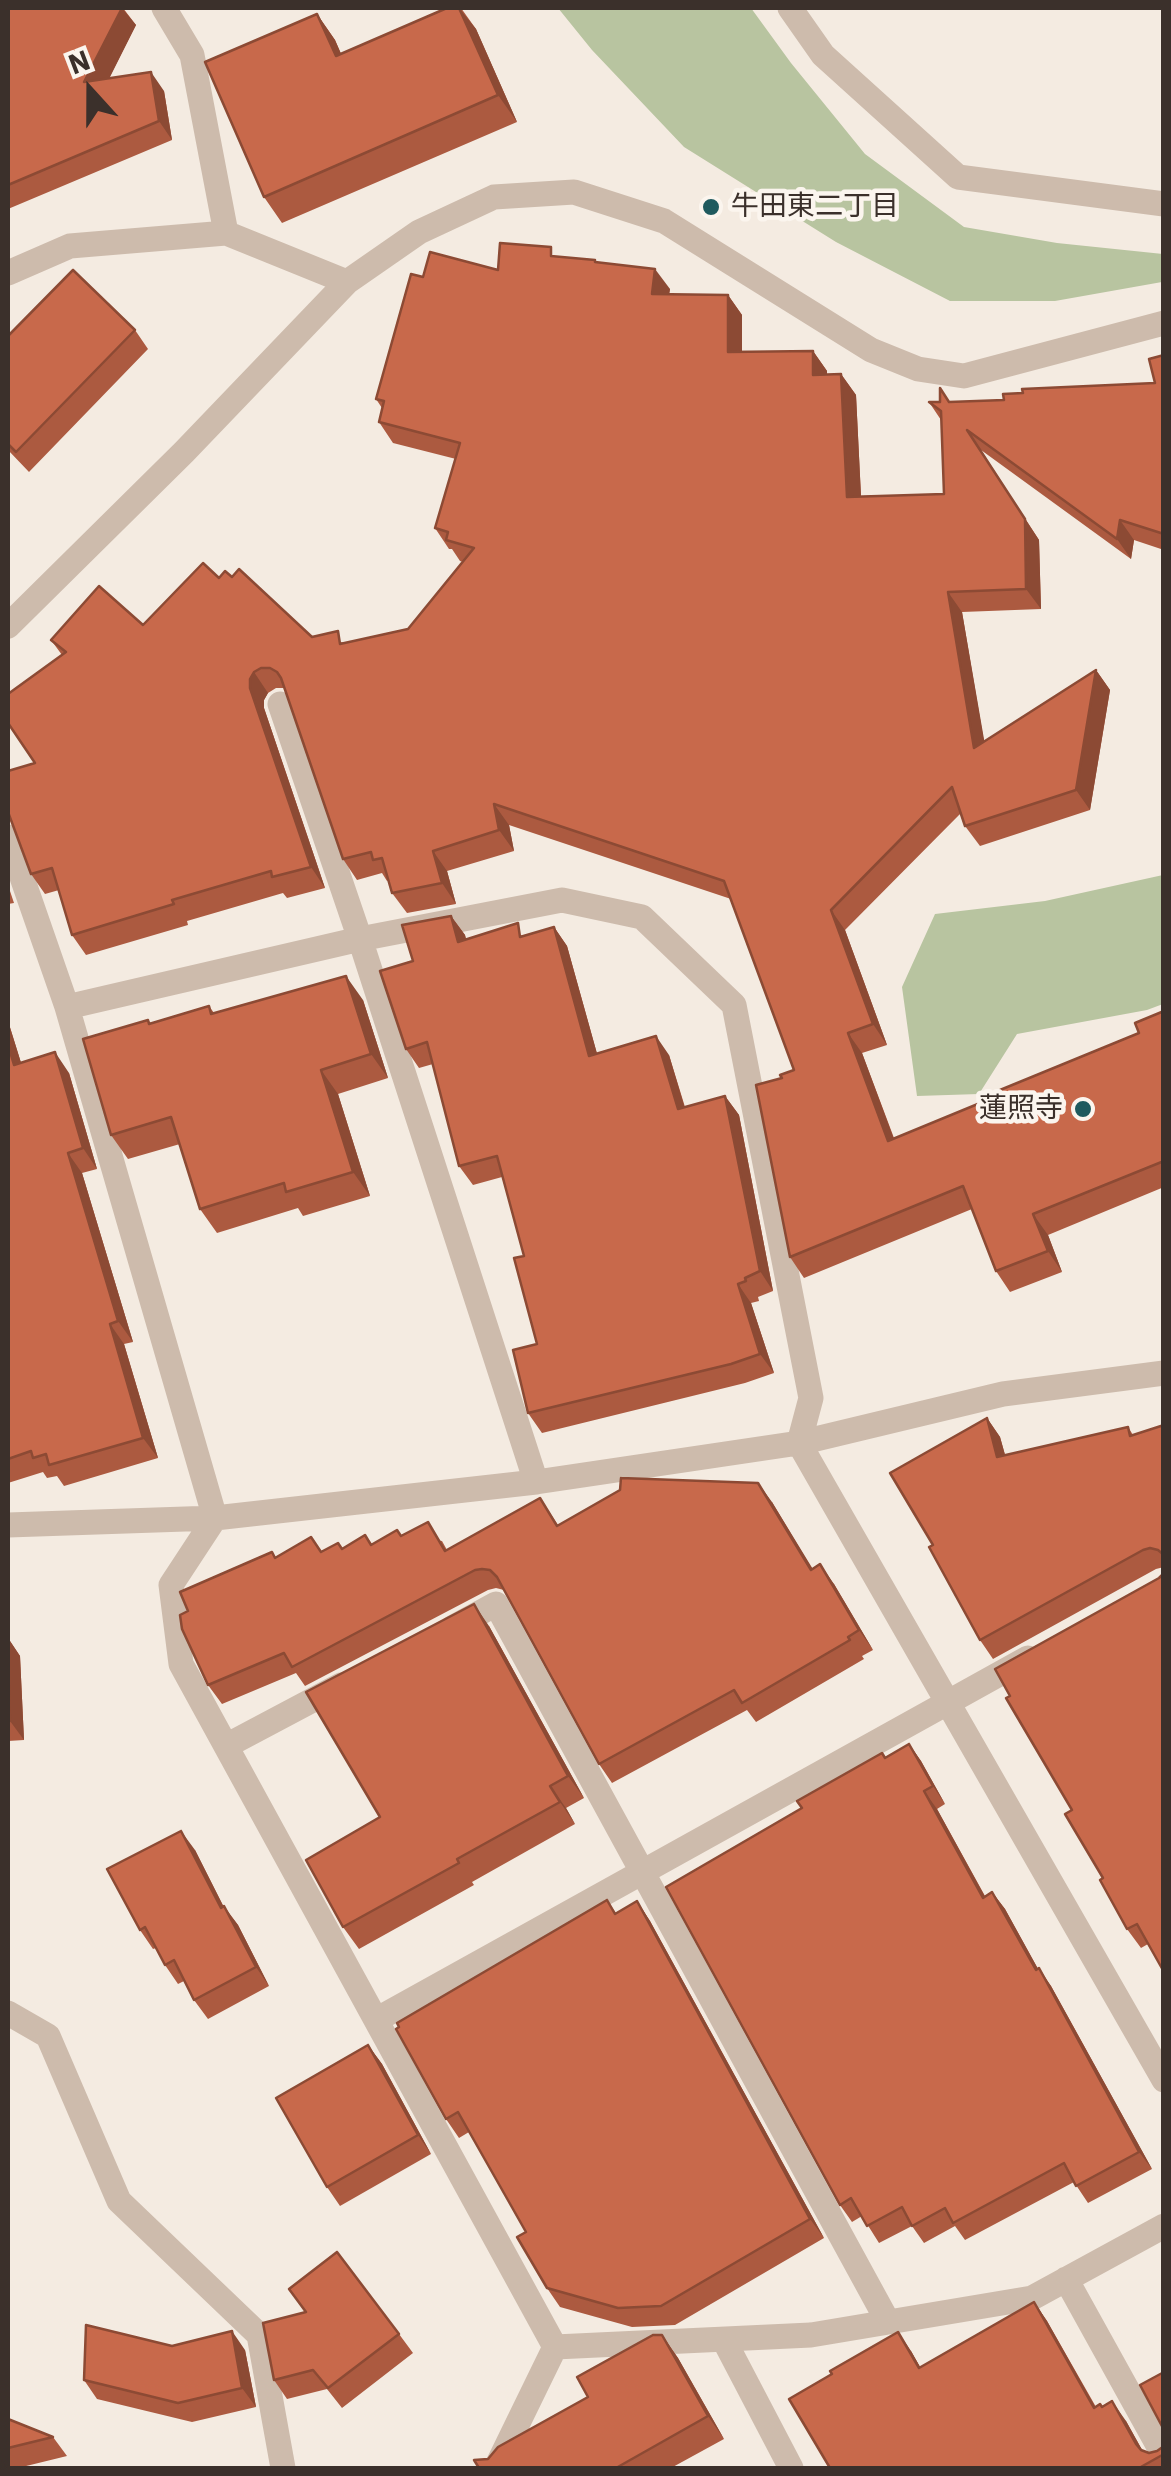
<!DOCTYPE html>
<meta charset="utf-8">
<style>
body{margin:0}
#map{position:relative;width:1171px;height:2476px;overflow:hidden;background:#f4ebe1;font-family:"IBM Plex Sans",sans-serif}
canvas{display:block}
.frame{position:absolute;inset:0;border:10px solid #3b302b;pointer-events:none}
.north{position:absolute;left:40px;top:40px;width:100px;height:100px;-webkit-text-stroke:8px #fbf5ee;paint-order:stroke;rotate:339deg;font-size:28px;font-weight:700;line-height:40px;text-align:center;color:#3b302b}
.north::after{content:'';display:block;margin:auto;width:35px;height:45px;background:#3b302b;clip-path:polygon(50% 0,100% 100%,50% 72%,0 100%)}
</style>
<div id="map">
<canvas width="1171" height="2476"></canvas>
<div class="frame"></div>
<div class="north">N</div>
</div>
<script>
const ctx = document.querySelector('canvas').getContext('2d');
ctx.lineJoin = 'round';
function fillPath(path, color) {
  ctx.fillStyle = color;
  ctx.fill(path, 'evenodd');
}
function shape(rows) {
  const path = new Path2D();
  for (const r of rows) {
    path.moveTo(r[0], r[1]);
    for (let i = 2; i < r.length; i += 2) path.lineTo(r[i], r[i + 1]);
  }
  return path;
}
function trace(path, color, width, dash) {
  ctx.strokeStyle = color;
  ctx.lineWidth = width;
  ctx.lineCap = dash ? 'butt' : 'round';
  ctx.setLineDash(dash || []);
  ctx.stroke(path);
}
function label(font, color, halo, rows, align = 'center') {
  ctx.font = font + ' "IBM Plex Sans","Noto Sans JP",sans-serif';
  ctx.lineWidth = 9;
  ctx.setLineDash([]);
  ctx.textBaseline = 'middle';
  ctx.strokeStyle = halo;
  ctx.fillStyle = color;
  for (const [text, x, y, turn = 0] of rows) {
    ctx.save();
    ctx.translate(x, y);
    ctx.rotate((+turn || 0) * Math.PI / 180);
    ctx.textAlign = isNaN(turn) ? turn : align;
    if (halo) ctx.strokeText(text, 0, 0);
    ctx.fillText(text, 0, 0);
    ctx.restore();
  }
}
const green = shape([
 [558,8,751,8,791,63,865,154,964,227,1057,243,1163,254,1162,282,1055,301,950,301,836,242,684,147,592,50],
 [1163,875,1163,1004,1147,1010,1017,1034,979,1094,917,1096,902,987,935,914,1045,901]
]);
const minor = shape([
 [164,8,192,55,226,233],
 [790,8,823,55,958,177,1164,204],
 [8,273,70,246,226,233,347,282],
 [8,626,184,452,347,282,419,232,494,197,574,192,664,221,871,350,918,369,964,376,1164,323],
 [280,704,360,939,536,1482],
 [8,837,67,1007,215,1518,536,1482,799,1443,1164,2080],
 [67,1007,360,939,562,900,642,917,734,1005,811,1398,799,1443,1003,1394,1164,1373],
 [215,1518,171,1585,181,1664,555,2347],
 [8,1525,215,1518],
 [452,1628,496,1604,888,2322],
 [226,1746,341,1685],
 [8,2013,48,2036,119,2201,259,2335,283,2468],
 [376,2020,1028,1658],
 [1066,2279,1164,2456],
 [724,2340,791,2468],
 [496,2468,555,2347,811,2335,1032,2298,1164,2226]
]);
const wall = shape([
 [8,8,123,8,136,25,109,78,164,91,172,140,8,209],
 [447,8,461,8,476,29,517,122,282,223,264,197,317,14,335,40,341,54],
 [558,256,597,262,670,289,669,294,728,295,742,315,742,352,813,351,827,371,827,375,841,374,856,395,861,496,944,494,941,420,929,402,1004,400,1155,383,1164,355,1164,550,1134,540,1131,559,981,450,1039,540,1041,609,962,612,984,742,1096,670,1110,690,1090,810,980,846,965,826,961,813,845,930,887,1045,862,1053,894,1138,1002,1094,1139,1033,1164,1011,1164,1187,1048,1235,1062,1272,1010,1292,996,1271,972,1209,804,1278,790,1257,782,1078,794,1070,731,899,509,825,514,851,447,871,456,904,407,913,392,893,389,880,387,881,382,873,357,880,343,859,284,688,276,688,268,693,264,700,264,708,325,888,287,898,283,893,187,921,188,925,86,955,72,935,59,890,45,894,31,874,11,821,8,822,8,771,35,763,62,655,51,640,143,625,219,578,312,637,346,643,408,629,463,562,460,561,452,549,449,549,435,528,456,459,393,443,379,422,382,408,376,399,423,277,498,270],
 [135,330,148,349,29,472,8,450,8,336],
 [8,885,14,903,8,904],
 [451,916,465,935,466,940,526,935,554,927,567,946,597,1054,669,1055,685,1107,725,1096,739,1115,773,1291,758,1297,759,1301,751,1303,774,1373,745,1383,542,1433,528,1413,537,1344,524,1256,502,1177,473,1185,459,1166,433,1064,419,1068,406,1049,413,961],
 [363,1000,388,1078,338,1094,370,1196,303,1216,298,1208,217,1233,200,1209,180,1144,128,1159,111,1135,148,1020,151,1023,209,1006,214,1013],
 [8,1021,21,1063,69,1073,97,1169,82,1173,133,1342,124,1344,158,1458,64,1486,57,1476,47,1478,43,1472,8,1483],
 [987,1418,1000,1437,1005,1455,1128,1427,1133,1435,1164,1425,1164,1567,1156,1569,993,1659,980,1640,933,1545],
 [540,1498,558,1525,772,1502,812,1569,834,1584,873,1650,862,1656,864,1659,756,1722,747,1710,612,1783,599,1764,504,1590,496,1588,488,1590,305,1686,296,1673,222,1704,208,1685,276,1557,311,1537,322,1552,342,1549,365,1535,372,1544,402,1536,442,1541,447,1550],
 [1159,1578,1148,1944,1141,1948,1127,1929,1072,1810],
 [489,1626,584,1798,566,1808,575,1824,472,1882,474,1885,359,1949,343,1927,380,1817],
 [8,1638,20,1656,24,1740,8,1741],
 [909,1744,921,1761,945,1804,937,1809,985,1896,992,1892,1005,1909,1038,1969,1051,1986,1152,2169,1088,2203,1074,2182,965,2240,955,2226,924,2243,912,2226,879,2243,862,2216,852,2222,840,2205,802,1808],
 [195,1850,223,1906,238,1925,269,1986,208,2019,194,2000,184,1981,178,1984,165,1965,156,1948,153,1949,140,1930],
 [607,1900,616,1913,637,1901,650,1921,824,2238,675,2325,632,2327,560,2307,547,2288,526,2232,469,2132,459,2138,446,2119],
 [368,2045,382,2064,431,2154,340,2206,327,2187],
 [289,2289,399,2334,413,2353,342,2408,327,2389,287,2399,274,2380,305,2312],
 [1034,2302,1047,2321,1096,2407,1102,2407,1126,2421,1142,2450,1149,2453,1157,2451,1164,2454,1164,2468,830,2468,911,2351,920,2367],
 [662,2335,678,2358,724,2439,671,2468,479,2468,488,2459,588,2397],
 [172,2346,245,2350,256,2407,192,2422,97,2399,84,2380],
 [8,2419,53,2437,67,2456,18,2468,8,2468]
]);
const shadedWall = shape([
 [122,8,136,25,98,101,84,82],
 [459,8,476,29,517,122,498,95],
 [317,14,335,40,354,83,336,56],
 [151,72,164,91,172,140,159,121],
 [655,269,670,289,666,315,652,294],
 [728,295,742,315,742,373,728,352],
 [813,351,827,371,827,396,813,375],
 [841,374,856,395,862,517,847,497],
 [967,430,1039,540,1041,609,1026,589],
 [1120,520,1134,540,1131,559,1117,539],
 [948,592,962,612,989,768,974,748],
 [1096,670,1110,690,1090,810,1076,790],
 [254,672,268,693,264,700,264,708,325,888,311,867,250,688,250,679],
 [494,804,509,825,514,851,499,830],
 [433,851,447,871,456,904,442,883],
 [831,910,845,930,887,1045,873,1024],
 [451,916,465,935,472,961,458,942],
 [554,927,567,946,603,1075,589,1056],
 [346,976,363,1000,388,1078,371,1054],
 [8,1021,28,1085,14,1065,8,1045],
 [848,1033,862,1053,902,1161,888,1141],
 [656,1036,669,1055,691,1129,678,1109],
 [55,1052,69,1073,97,1169,83,1148],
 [321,1070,338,1094,370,1196,353,1172],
 [725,1096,739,1115,773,1291,760,1271],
 [68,1153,82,1173,133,1342,118,1321],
 [1033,1214,1048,1235,1062,1272,1048,1251],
 [738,1284,751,1303,774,1373,760,1354],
 [110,1324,124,1344,158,1458,143,1438],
 [987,1418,1000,1437,1011,1476,997,1457],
 [758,1483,772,1502,825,1589,811,1570],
 [820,1564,834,1584,873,1650,859,1630],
 [474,1604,489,1626,584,1798,568,1776],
 [8,1638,20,1656,24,1740,10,1721],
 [909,1744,921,1761,945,1804,933,1786],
 [550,1786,566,1808,575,1824,560,1802],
 [924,1791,937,1809,995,1915,983,1898],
 [181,1831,195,1850,234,1927,221,1908],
 [992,1892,1005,1909,1048,1987,1036,1970],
 [637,1901,650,1921,824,2238,810,2219],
 [224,1906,238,1925,269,1986,256,1967],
 [1039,1968,1051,1986,1152,2169,1139,2152],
 [368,2045,382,2064,431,2154,418,2135],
 [1034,2302,1047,2321,1107,2428,1094,2408],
 [232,2331,245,2350,256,2407,242,2388],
 [898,2332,911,2351,932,2388,919,2368],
 [662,2335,678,2358,724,2439,708,2416],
 [1112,2401,1126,2421,1150,2464,1136,2444]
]);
const building = shape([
 [8,8,122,8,84,82,151,72,159,121,8,185,8,8],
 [447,8,459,8,498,95,264,197,205,62,317,14,336,56,447,8],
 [500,243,551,247,551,256,595,260,595,262,655,269,652,294,728,295,728,352,813,351,813,375,841,374,847,497,944,494,941,411,929,402,940,402,940,388,949,402,1004,400,1003,394,1023,393,1022,389,1155,383,1149,359,1164,355,1164,534,1120,520,1117,539,967,430,1025,519,1026,589,948,592,974,748,1096,670,1076,790,965,826,952,787,831,910,873,1024,848,1033,888,1141,1002,1094,1000,1090,1139,1033,1135,1023,1164,1011,1164,1161,1033,1214,1048,1251,996,1271,963,1186,790,1257,756,1085,782,1078,780,1075,794,1070,724,881,494,804,499,830,433,851,442,883,392,893,382,858,373,860,371,852,343,859,281,678,277,672,270,668,261,668,254,672,250,679,250,688,311,867,272,877,271,871,172,900,174,904,72,935,52,868,31,874,8,812,8,771,35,763,8,723,8,694,66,652,51,640,99,586,143,625,203,563,219,578,225,571,232,577,239,569,312,637,338,631,340,644,408,629,474,548,446,540,448,532,435,528,460,443,379,422,384,401,376,399,411,274,423,277,430,252,498,270,500,243],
 [73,270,135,330,16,452,8,444,8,336,73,270],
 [451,916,458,942,518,923,520,937,554,927,589,1056,656,1036,678,1109,725,1096,760,1271,745,1278,746,1281,738,1284,760,1354,731,1364,528,1413,513,1350,537,1344,514,1258,524,1256,497,1156,459,1166,427,1042,406,1049,380,971,413,961,402,925,451,916],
 [346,976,371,1054,321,1070,353,1172,286,1192,284,1183,200,1209,171,1117,111,1135,83,1039,148,1020,149,1024,209,1006,211,1014,346,976],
 [8,1045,14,1065,55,1052,83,1148,68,1153,118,1321,110,1324,143,1438,49,1465,46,1454,33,1458,31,1451,8,1459,8,1045],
 [987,1418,997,1457,1128,1427,1130,1436,1164,1425,1164,1555,1158,1550,1150,1548,1143,1550,980,1640,929,1547,933,1545,890,1473,987,1418],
 [621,1478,758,1483,811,1570,820,1564,859,1630,848,1637,850,1640,742,1703,734,1690,599,1764,497,1577,490,1570,482,1569,475,1570,292,1667,284,1653,208,1685,182,1629,180,1615,188,1611,180,1592,272,1552,275,1558,311,1537,321,1552,338,1543,342,1549,365,1535,371,1545,397,1530,401,1536,428,1522,445,1551,540,1498,557,1526,620,1490,621,1478],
 [1164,1573,1164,1972,1137,1924,1127,1929,1100,1880,1103,1878,1065,1814,1072,1810,1006,1698,1010,1696,995,1669,1159,1578,1164,1573],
 [474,1604,568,1776,550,1786,560,1802,457,1859,459,1863,343,1927,306,1860,380,1817,306,1692,474,1604],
 [8,1661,10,1721,8,1721,8,1661],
 [909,1744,933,1786,924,1791,983,1898,992,1892,1036,1970,1039,1968,1139,2152,1076,2186,1064,2163,953,2223,945,2208,912,2226,902,2207,867,2226,851,2198,840,2205,666,1887,802,1808,797,1801,882,1753,885,1758,909,1744],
 [181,1831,221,1908,224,1906,256,1967,194,2000,174,1960,165,1965,145,1927,140,1930,107,1869,181,1831],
 [607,1900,615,1914,637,1901,810,2219,661,2306,618,2308,547,2288,517,2237,526,2232,458,2112,446,2119,396,2029,399,2027,397,2023,607,1900],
 [368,2045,418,2135,327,2187,276,2098,368,2045],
 [337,2252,399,2334,328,2388,313,2370,274,2380,263,2323,306,2312,289,2289,337,2252],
 [1034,2302,1094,2408,1100,2404,1102,2407,1112,2401,1136,2444,1141,2450,1149,2453,1157,2451,1164,2446,1164,2454,1139,2468,830,2468,789,2399,832,2374,830,2371,898,2332,919,2368,1034,2302],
 [86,2325,172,2346,232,2331,242,2388,178,2403,84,2380,86,2325],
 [653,2335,662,2335,708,2416,616,2468,479,2468,474,2460,488,2459,498,2447,588,2397,577,2377,653,2335],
 [1164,2372,1164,2430,1140,2385,1164,2372],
 [8,2419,53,2437,8,2448,8,2419]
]);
const markers = [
 [711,207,10,"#1f5a5e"],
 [1083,1109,10,"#1f5a5e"]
];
const poiNames = [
 ["牛田東二丁目",731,207],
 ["蓮照寺",1063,1109,"right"]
];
fillPath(green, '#b8c4a0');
trace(minor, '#cdbbac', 25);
fillPath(wall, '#ac5a40');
fillPath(shadedWall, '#8c4a34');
fillPath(building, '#c8694b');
trace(building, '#8c4a34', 2.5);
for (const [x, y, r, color] of markers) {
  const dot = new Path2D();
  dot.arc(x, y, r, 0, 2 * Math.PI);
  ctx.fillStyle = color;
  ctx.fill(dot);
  trace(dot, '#fbf5ee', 4);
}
label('28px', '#3b302b', '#fbf5ee', poiNames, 'left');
</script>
